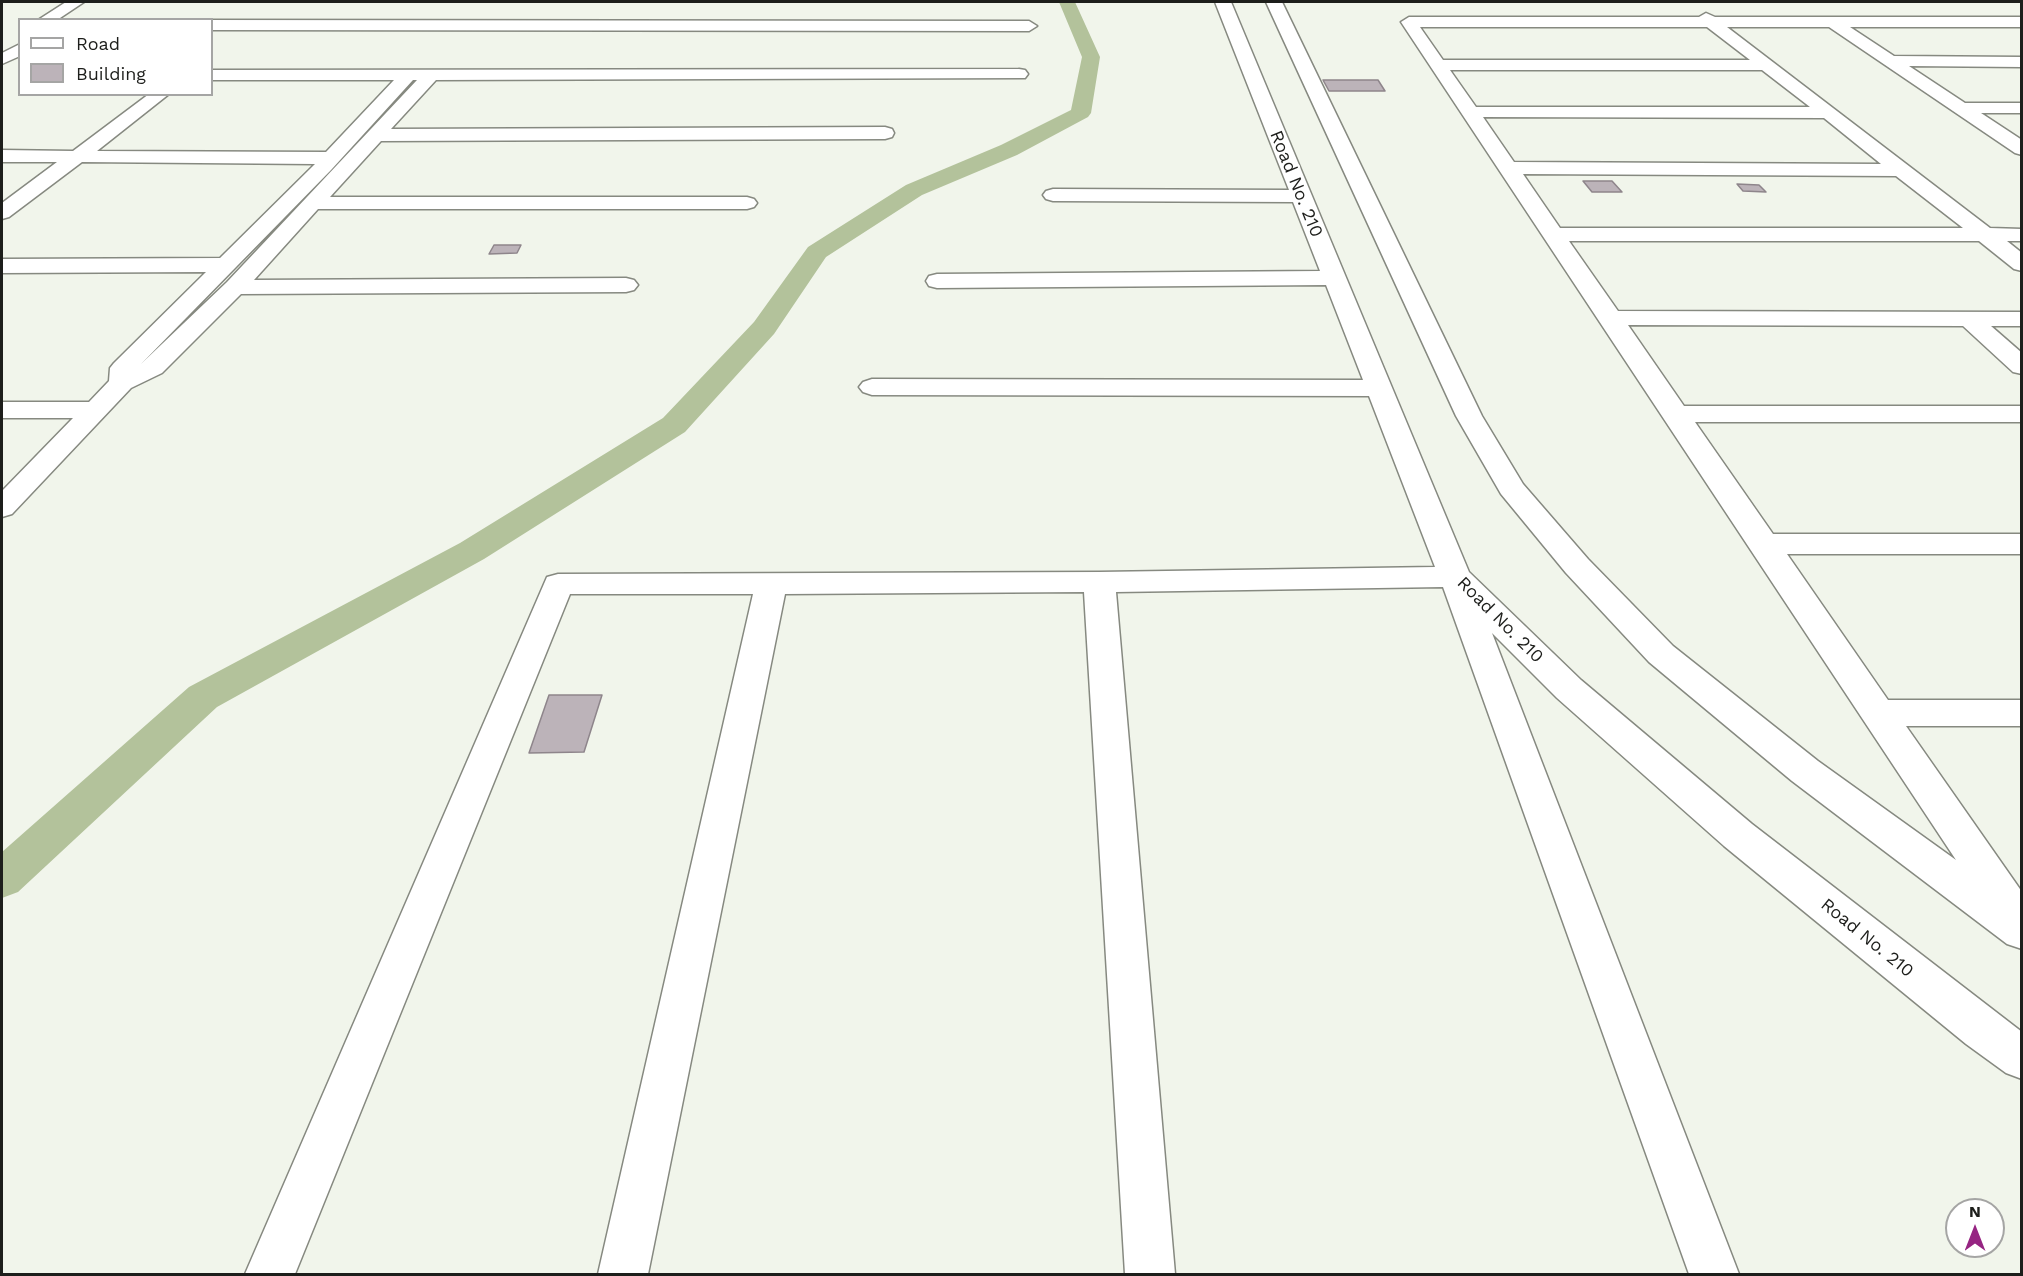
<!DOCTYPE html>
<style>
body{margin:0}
#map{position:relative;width:2023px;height:1276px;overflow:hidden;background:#f1f5eb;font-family:"Work Sans",sans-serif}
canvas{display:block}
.frame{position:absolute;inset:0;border:3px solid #1d1e1b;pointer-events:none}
.legend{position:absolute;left:18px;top:18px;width:195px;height:78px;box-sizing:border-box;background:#fff;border:2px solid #a5a5a4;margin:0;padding:8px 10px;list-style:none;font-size:18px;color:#1d1e1b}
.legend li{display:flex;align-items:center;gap:12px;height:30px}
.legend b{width:30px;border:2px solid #a5a5a4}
.north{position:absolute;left:1945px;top:1198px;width:60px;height:60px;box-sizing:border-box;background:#fff;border:2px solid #a5a5a4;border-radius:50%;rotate:0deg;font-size:16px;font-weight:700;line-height:24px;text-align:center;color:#1d1e1b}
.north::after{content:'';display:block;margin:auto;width:21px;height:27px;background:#962482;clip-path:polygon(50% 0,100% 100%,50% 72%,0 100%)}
</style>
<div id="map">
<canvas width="2023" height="1276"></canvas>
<div class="frame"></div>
<ul class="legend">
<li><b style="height:8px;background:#fff"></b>Road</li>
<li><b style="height:16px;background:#bcb3b9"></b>Building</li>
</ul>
<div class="north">N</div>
</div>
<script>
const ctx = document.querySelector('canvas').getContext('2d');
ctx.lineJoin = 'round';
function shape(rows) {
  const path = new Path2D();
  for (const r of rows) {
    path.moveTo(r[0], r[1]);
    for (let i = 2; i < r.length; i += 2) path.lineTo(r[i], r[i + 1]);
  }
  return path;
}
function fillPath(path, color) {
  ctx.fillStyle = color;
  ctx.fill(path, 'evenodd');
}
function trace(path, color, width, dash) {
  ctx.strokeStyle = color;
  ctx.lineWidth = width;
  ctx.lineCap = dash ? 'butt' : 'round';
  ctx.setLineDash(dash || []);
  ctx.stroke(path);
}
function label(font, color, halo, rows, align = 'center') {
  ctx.font = font + ' "Work Sans",sans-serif';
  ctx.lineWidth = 4.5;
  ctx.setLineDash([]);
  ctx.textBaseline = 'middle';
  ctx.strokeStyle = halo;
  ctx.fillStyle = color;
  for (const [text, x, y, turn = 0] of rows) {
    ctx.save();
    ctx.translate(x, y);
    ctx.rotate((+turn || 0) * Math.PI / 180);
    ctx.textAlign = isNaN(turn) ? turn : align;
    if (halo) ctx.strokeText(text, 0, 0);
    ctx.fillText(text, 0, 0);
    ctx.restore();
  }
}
const canal = shape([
 [1059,2,1075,2,1100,57,1091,113,1088,117,1017,155,922,195,826,257,774,334,685,432,484,559,217,707,18,892,2,898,2,852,189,687,460,543,663,418,754,322,808,247,906,185,1001,145,1071,110,1082,57,1059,2]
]);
const building = shape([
 [1323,80,1378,80,1385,91,1329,91,1323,80],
 [1583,181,1612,181,1622,192,1592,192,1583,181],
 [1737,184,1759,185,1766,192,1743,191,1737,184],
 [494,245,521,245,517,253,489,254,494,245],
 [549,695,602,695,584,752,529,753,549,695]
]);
const minor = shape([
 [66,2,84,2,57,20,38,20,66,2],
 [1215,2,1231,2,1469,572,1581,680,1752,824,2022,1032,2022,1079,2006,1073,1966,1044,1724,846,1557,698,1492,633,1739,1274,1689,1274,1443,587,1116,592,1175,1274,1125,1274,1084,592,785,594,648,1274,598,1274,753,594,570,594,295,1274,245,1274,547,577,558,574,1099,572,1435,567,1369,396,872,395,863,392,859,387,863,382,872,379,1363,380,1326,285,937,288,929,286,926,281,929,276,937,274,1320,271,1293,202,1053,201,1046,199,1043,195,1046,191,1053,189,1289,190,1215,2],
 [1266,2,1282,2,1482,416,1523,484,1588,559,1673,646,1818,761,1956,860,1401,22,1409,17,1699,17,1706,13,1715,17,2022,17,2022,27,1850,27,1894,56,2022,57,2022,67,1909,66,1965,103,2022,103,2022,113,1981,113,2022,140,2022,155,2015,153,1829,27,1727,27,1990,228,2022,229,2022,241,2007,241,2022,253,2022,271,2014,269,1979,241,1569,241,1618,311,2022,312,2022,326,1991,326,2022,353,2022,374,2013,372,1963,326,1628,325,1684,406,2022,406,2022,422,1695,422,1773,534,2022,534,2022,554,1787,554,1888,700,2022,700,2022,726,1906,726,2022,892,2022,949,2007,944,1792,781,1649,662,1566,573,1501,494,1456,416,1266,2],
 [1420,27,1707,27,1750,60,1443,60,1420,27],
 [1450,70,1762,70,1810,107,1476,107,1450,70],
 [1483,117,1824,118,1881,164,1514,162,1483,117],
 [1523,174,1896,176,1963,228,1560,228,1523,174],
 [212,20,1029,21,1037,26,1029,31,212,30,212,20],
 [20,44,20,56,2,64,2,53,20,44],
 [1019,69,1025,70,1028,74,1025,78,436,80,391,129,885,127,892,129,894,133,892,137,885,139,381,141,330,197,747,197,754,199,757,203,754,207,747,209,318,209,254,280,626,278,634,280,638,285,634,290,626,292,241,294,162,373,131,388,12,514,2,517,2,491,73,418,2,418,2,402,89,402,109,381,110,368,114,363,206,272,2,273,2,259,220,258,315,164,82,162,9,217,2,219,2,203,57,162,2,162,2,150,73,151,149,94,169,94,97,151,326,152,394,80,212,80,212,70,1019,69],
 [413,80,417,80,227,282,141,364,331,170,413,80]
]);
const streetNames = [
 ["Road No. 210",1296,184,68],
 ["Road No. 210",1500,620,45],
 ["Road No. 210",1867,938,39]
];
fillPath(canal, '#b3c29b');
fillPath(building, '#bcb3b9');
trace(building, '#8e858b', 1.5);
trace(minor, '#868980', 3);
fillPath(minor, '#fff');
label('18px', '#1d1e1b', '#fff', streetNames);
</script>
